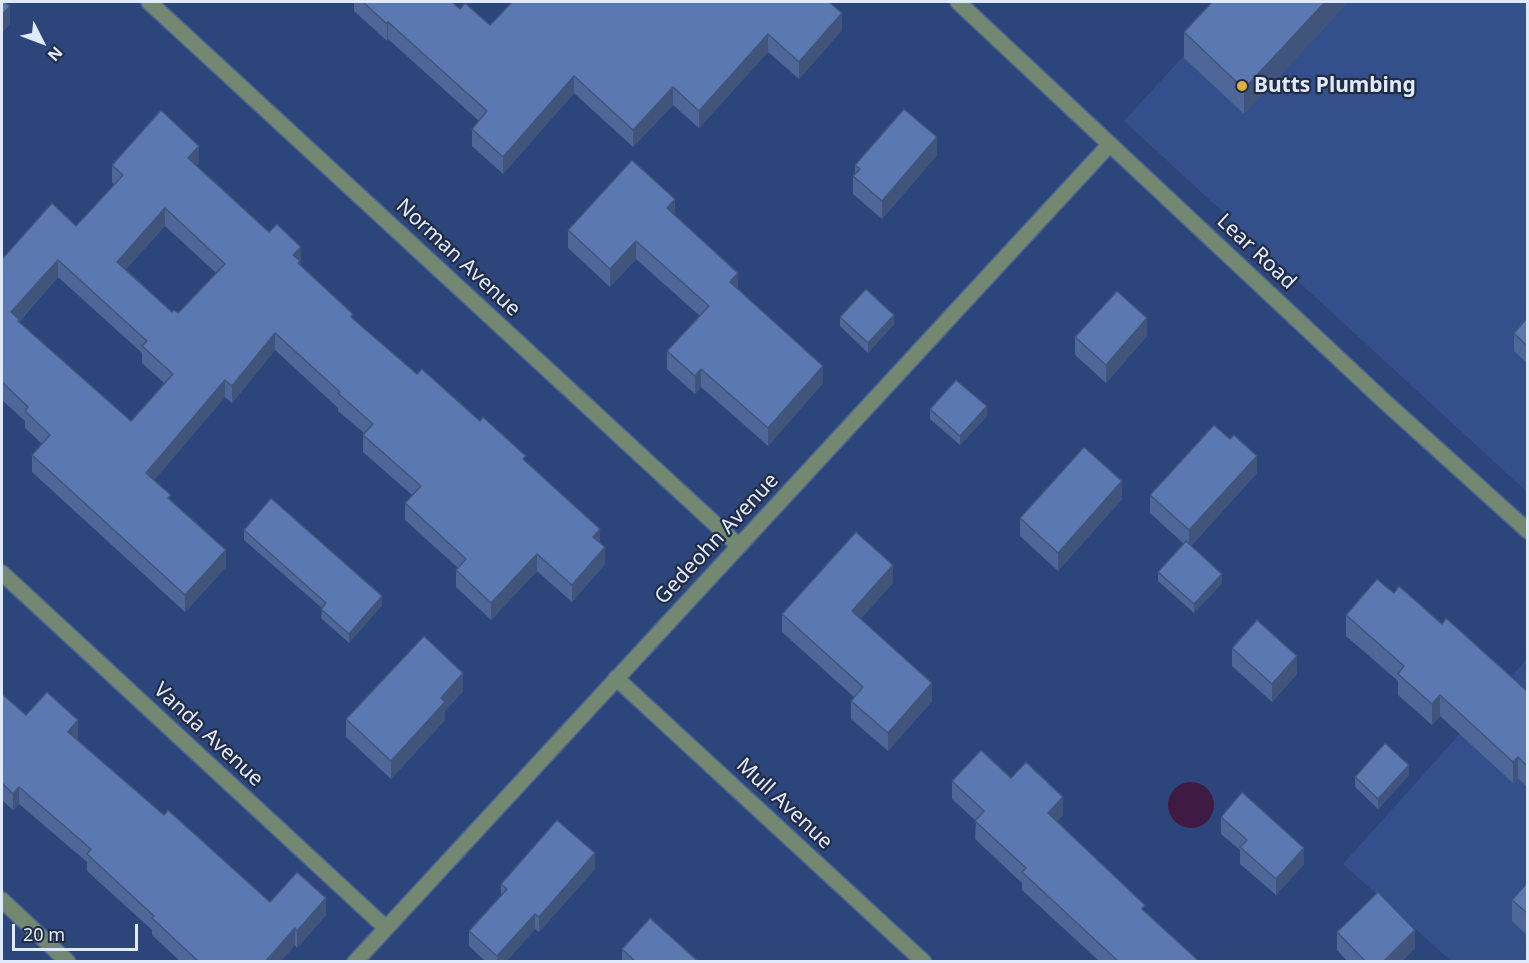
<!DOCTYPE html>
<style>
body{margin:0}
#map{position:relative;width:1529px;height:963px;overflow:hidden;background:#2c457a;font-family:"Noto Sans",sans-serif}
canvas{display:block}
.frame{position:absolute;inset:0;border:3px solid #e0eafe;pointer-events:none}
.north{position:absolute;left:12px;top:12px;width:60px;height:60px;-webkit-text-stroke:4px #212d45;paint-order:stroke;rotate:132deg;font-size:16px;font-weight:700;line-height:24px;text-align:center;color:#e0eafe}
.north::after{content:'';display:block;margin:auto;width:21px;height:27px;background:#e0eafe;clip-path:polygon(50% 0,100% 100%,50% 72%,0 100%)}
.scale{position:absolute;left:12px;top:924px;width:126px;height:27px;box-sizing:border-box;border:3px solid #e0eafe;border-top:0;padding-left:8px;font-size:18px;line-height:21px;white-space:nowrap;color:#e0eafe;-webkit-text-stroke:4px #212d45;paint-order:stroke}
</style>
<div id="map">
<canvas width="1529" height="963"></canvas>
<div class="frame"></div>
<div class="north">N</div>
<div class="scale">20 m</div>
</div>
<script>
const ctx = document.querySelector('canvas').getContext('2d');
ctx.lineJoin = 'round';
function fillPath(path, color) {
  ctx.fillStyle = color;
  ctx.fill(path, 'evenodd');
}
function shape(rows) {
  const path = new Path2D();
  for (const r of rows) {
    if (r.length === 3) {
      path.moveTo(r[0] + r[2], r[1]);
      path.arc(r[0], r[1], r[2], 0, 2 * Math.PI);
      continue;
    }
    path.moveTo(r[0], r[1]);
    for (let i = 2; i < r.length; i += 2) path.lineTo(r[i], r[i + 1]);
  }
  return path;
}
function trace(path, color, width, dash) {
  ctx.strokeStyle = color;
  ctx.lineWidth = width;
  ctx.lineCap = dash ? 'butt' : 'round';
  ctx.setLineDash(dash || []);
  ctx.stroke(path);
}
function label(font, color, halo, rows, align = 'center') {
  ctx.font = font + ' "Noto Sans",sans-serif';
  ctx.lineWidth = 4.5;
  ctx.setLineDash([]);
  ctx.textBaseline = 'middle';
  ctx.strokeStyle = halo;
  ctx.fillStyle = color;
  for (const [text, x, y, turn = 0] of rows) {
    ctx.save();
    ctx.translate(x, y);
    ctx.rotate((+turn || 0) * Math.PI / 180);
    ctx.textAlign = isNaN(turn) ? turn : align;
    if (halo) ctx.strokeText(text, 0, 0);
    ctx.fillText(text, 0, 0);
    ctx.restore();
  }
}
const built = shape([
 [1233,2,1527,2,1527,492,1124,121],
 [1527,659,1527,961,1451,961,1343,864]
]);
const water = shape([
 [1191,805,23]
]);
const minor = shape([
 [149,2,739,546],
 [958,2,1383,400,1528,531],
 [2,573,386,928],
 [616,678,924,962],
 [2,900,68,962],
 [355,962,1110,144]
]);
const wall = shape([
 [354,2,452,2,460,9,490,25,842,30,799,79,768,52,699,128,673,105,633,147,574,93,503,174,472,146,472,129,479,121,388,39,387,41,354,11],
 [1348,2,1244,114,1184,58,1184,32],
 [937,155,882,219,853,194,853,176,855,174,855,165],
 [199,163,196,166,301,264,300,265,353,319,417,374,526,461,600,543,605,564,572,602,537,571,491,620,456,587,456,570,458,568,405,520,405,503,412,495,363,452,363,435,364,433,338,411,338,408,275,350,232,403,225,397,154,480,226,567,185,612,32,472,32,455,42,444,25,428,25,421,2,400,2,259,76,226,114,185,112,182,112,165],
 [165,226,216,273,178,313,172,312,126,269],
 [58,277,142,353,142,363,164,383,131,421,19,322],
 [675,216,738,289,823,383,768,446,701,387,695,394,667,369,667,351,700,316,636,259,610,287,568,248,568,230],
 [840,317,894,324,868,353,840,326],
 [1527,318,1527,363,1514,351,1514,333],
 [1147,336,1106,383,1075,355,1075,337],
 [930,409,987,416,960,445,930,419],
 [1257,473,1191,546,1222,583,1194,613,1158,581,1158,572,1184,544,1150,513,1150,495],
 [1122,499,1058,571,1020,536,1020,518],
 [244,530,382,605,349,643,321,618,322,608,244,540],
 [893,583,860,619,932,701,888,751,851,719,851,701,854,697,782,632,782,614],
 [1394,593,1442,624,1527,691,1527,787,1518,778,1513,783,1440,716,1432,725,1398,695,1398,681,1346,636,1346,615],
 [1232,648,1297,674,1272,702,1232,666],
 [463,691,445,711,445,720,391,779,346,737,346,719],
 [2,694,26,715,78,737,77,739,164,815,270,902,326,915,297,948,295,945,280,962,181,962,152,935,152,930,87,871,87,862,19,804,13,810,2,800],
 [1409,775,1378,809,1355,787,1355,777],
 [1011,778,1063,815,1057,821,1145,912,1200,962,1100,962,1022,890,1022,883,975,839,976,821,952,799,952,781],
 [1221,817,1304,864,1276,895,1240,864,1240,850,1221,834],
 [595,869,539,932,535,929,506,962,486,962,469,946,469,931,501,895,501,884],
 [1527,883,1527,935,1512,921,1512,900],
 [1337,932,1415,948,1401,962,1348,962,1337,950],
 [622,949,699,962,622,962]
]);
const shadedWall = shape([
 [1325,2,1348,2,1244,114,1244,89],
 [10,6,10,24,2,33,2,15],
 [842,13,842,30,799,79,799,62],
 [388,22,388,39,387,41,387,24],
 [768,34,768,52,699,128,699,111],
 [574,76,574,93,503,174,503,157],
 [673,87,673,105,633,147,633,130],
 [937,137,937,155,882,219,882,201],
 [199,146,199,163,188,175,188,158],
 [675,199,675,217,667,208],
 [165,208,165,226,117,279,117,262],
 [636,241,636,259,610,287,610,269],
 [301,247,301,264,300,265,293,255],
 [58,260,58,277,19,321,19,337,11,312],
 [738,273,738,290,730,282],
 [894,315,894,324,868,353,868,343],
 [1147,318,1147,336,1106,383,1106,365],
 [275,333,275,350,232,403,232,386],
 [823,366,823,383,768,446,768,428],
 [701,369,701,387,695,394,695,376],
 [225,380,225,397,146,490,146,473],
 [987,406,987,416,960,445,960,436],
 [1257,456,1257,473,1189,548,1189,530],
 [1122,481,1122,499,1058,571,1058,553],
 [600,529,600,546,593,537],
 [605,547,605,564,572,602,572,585],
 [226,550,226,567,185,612,185,595],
 [537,554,537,571,491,620,491,603],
 [893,565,893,583,852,629,852,611],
 [1222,574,1222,583,1194,613,1194,604],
 [382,596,382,605,349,643,349,634],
 [1297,656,1297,674,1272,702,1272,684],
 [463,673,463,691,445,711,445,720,391,779,391,761,441,698],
 [932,683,932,701,888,751,888,733],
 [1440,695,1440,716,1432,725,1432,704],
 [78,720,78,737,68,748,68,732],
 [1518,757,1518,778,1513,783,1513,762],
 [1409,765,1409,775,1378,809,1378,799],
 [19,787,19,804,13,810,13,794],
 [1063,797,1063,815,1048,831,1048,813],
 [1304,848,1304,864,1276,895,1276,879],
 [595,853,595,869,539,932,539,917],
 [326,898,326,915,297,948,297,931],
 [535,914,535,929,506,962,497,962,497,956],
 [295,928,295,945,280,962,265,962],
 [1415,930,1415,948,1401,962,1383,962]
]);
const building = shape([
 [2,2,5,2,10,6,2,15,2,2],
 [363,2,452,2,460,9,465,3,490,25,512,2,829,2,842,13,799,62,768,34,699,111,673,87,633,130,574,76,503,157,472,129,487,111,388,22,387,24,363,2],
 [1212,2,1325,2,1244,89,1184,32,1212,2],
 [904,109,937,137,882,201,853,176,860,169,855,165,904,109],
 [161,110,199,146,188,158,269,232,277,224,301,247,293,255,300,261,298,263,353,314,351,317,417,374,422,369,480,421,483,417,526,456,523,459,600,529,593,537,605,547,572,585,537,554,491,603,456,570,466,559,405,503,421,486,363,435,373,424,338,393,340,392,275,333,232,386,225,380,146,473,171,495,168,498,226,550,185,595,32,455,50,435,25,411,28,407,2,382,2,259,52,203,76,226,123,175,112,165,161,110],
 [165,208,225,264,178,313,174,310,172,312,117,262,165,208],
 [58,260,147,341,142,346,173,374,131,421,18,321,19,319,11,312,58,260],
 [632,160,675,199,667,208,738,273,730,282,823,366,768,428,701,369,695,376,667,351,709,306,636,241,610,269,568,230,632,160],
 [866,289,894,315,868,343,840,317,866,289],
 [1117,291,1147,318,1106,365,1075,337,1117,291],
 [1527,318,1527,346,1514,333,1527,318],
 [956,380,987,406,960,436,930,409,956,380],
 [1214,425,1230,439,1234,435,1257,456,1189,530,1150,495,1214,425],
 [1084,447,1122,481,1058,553,1020,518,1084,447],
 [271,498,382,596,349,634,321,609,326,603,244,530,271,498],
 [856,532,893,565,852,611,932,683,888,733,851,701,863,687,782,614,856,532],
 [1186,541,1222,574,1194,604,1158,572,1186,541],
 [1377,579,1394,593,1399,586,1442,624,1446,618,1527,691,1527,766,1518,757,1513,762,1440,695,1432,704,1398,674,1404,666,1346,615,1377,579],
 [1257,620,1297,656,1272,684,1232,648,1257,620],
 [424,636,463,673,441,698,445,702,391,761,346,719,424,636],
 [47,692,78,720,68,732,164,815,168,810,270,902,297,872,326,898,297,931,295,928,265,962,199,962,152,918,154,916,87,854,91,849,19,787,13,794,2,783,2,694,26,715,47,692],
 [1385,743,1409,765,1378,799,1355,777,1385,743],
 [981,750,1011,778,1026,762,1063,797,1048,813,1145,905,1142,909,1200,962,1119,962,1022,872,1026,868,975,821,984,811,952,781,981,750],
 [1242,792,1304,848,1276,879,1240,847,1247,840,1221,817,1242,792],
 [557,820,595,853,539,917,535,914,497,956,469,931,507,889,501,884,557,820],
 [1527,883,1527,913,1512,900,1527,883],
 [1378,892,1415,930,1383,962,1366,962,1337,932,1378,892],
 [650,918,699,962,636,962,622,949,650,918]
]);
const markers = [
 [1242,86,6,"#e3ae35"]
];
const poiNames = [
 ["Butts Plumbing",1254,86]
];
const streetNames = [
 ["Lear Road",1256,252,43],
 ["Norman Avenue",458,258,43],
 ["Gedeohn Avenue",717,539,-47],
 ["Vanda Avenue",208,735,43],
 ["Mull Avenue",784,804,43]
];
fillPath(built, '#34508a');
fillPath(water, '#3f1b43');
trace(minor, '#4c6392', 18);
trace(minor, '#728871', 15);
fillPath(wall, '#4e6798');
fillPath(shadedWall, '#40547c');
fillPath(building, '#5b78b1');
trace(building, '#40547c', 1.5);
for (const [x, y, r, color] of markers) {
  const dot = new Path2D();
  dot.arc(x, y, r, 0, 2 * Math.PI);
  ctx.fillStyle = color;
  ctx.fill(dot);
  trace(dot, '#212d45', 2);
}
label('bold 21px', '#e0eafe', '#212d45', poiNames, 'left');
label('21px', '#e0eafe', '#212d45', streetNames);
</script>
